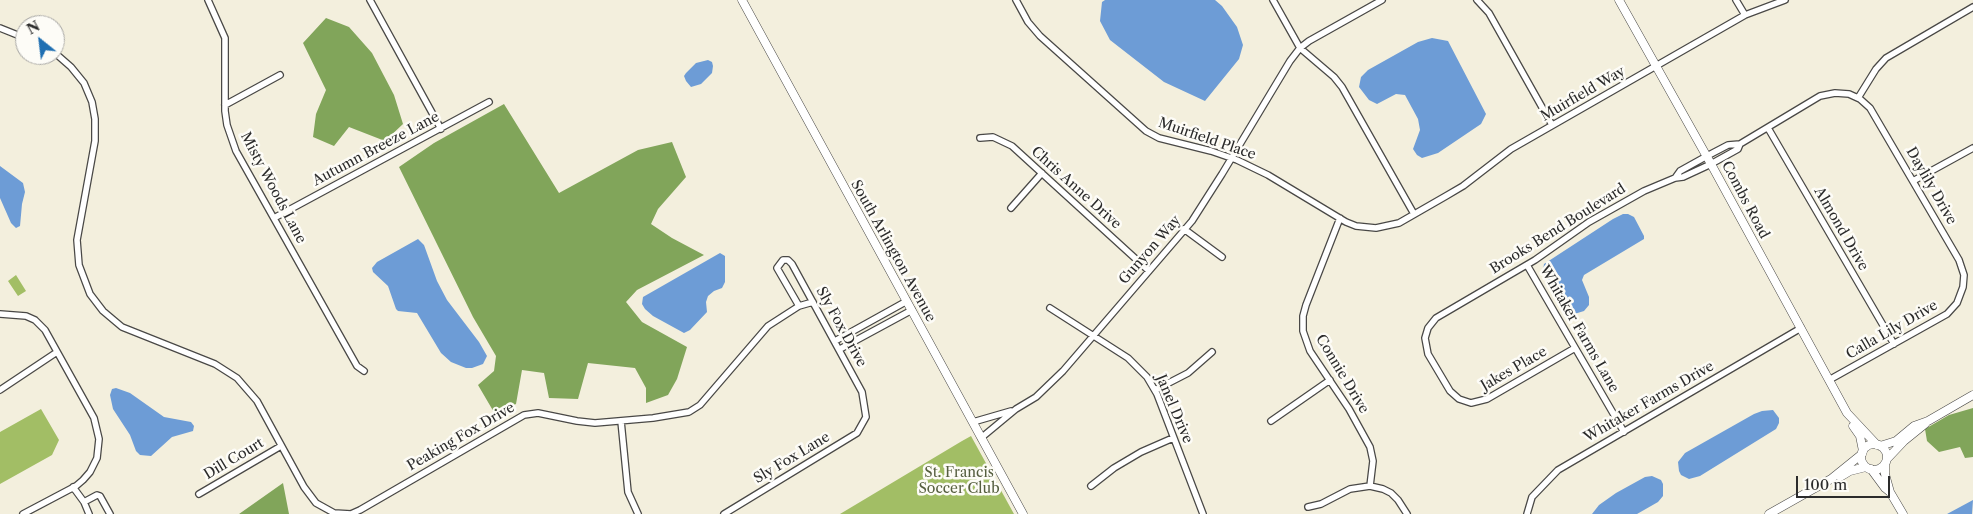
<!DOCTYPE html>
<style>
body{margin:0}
#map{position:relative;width:1973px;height:514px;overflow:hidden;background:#f3efdd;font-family:"Libre Caslon Text",serif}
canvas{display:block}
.north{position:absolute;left:15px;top:15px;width:50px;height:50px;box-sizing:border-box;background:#fdfcf7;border:1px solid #a9a8a5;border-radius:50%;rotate:331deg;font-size:14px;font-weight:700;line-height:20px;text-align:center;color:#2b2b2b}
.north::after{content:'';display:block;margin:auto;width:18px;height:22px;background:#1f6fb2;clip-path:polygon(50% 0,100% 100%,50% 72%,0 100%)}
.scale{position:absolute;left:1796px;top:476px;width:94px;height:22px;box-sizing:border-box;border:2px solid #2b2b2b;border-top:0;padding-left:6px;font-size:15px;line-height:18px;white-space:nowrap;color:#2b2b2b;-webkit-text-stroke:4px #fdfcf7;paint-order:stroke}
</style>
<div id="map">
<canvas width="1973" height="514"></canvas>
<div class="north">N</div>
<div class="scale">100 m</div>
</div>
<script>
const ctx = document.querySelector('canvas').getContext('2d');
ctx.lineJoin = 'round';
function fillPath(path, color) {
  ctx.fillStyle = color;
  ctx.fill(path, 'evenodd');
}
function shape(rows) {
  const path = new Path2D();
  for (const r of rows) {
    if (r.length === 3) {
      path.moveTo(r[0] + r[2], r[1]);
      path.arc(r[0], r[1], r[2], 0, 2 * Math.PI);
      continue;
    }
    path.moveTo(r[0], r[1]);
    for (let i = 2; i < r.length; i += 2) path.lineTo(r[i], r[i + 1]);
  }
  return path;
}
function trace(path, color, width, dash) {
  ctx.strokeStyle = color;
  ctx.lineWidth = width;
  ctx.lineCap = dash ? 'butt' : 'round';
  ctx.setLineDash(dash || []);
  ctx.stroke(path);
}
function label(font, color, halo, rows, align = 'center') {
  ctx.font = font + ' "Libre Caslon Text",serif';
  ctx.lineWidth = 5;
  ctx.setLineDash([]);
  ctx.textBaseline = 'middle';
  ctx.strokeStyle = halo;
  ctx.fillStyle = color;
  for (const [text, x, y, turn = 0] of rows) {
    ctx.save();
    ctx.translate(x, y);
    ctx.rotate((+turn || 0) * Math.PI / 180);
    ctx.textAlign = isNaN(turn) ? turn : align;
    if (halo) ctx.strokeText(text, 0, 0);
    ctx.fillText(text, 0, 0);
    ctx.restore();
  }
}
const green = shape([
 [16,275,26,291,18,296,8,281],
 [41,409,59,440,52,455,0,484,0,432],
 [971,436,1014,514,840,514,962,441]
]);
const forest = shape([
 [326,18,349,27,372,53,394,95,403,124,385,141,349,127,334,146,313,137,316,114,326,90,303,43],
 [504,104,559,193,638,150,672,142,686,177,658,209,651,224,672,238,704,255,637,290,626,302,642,322,687,347,677,379,668,395,646,403,646,388,635,368,588,363,578,399,549,398,544,373,522,370,516,404,495,414,478,385,494,371,496,356,473,317,399,167,434,143],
 [1973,408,1973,457,1965,458,1960,447,1939,452,1927,441,1925,429,1949,415],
 [283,483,289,514,239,514]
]);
const water = shape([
 [1105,0,1215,0,1222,6,1237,27,1243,45,1239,59,1205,101,1164,82,1110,40,1100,21,1102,2],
 [1432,38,1448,41,1486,114,1481,124,1438,153,1422,158,1417,155,1413,149,1420,130,1418,119,1405,95,1396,94,1377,104,1369,100,1359,87,1361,77,1368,70,1418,42],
 [708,60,712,62,713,66,712,73,701,84,691,87,686,81,684,76,686,73,696,63],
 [0,166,23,183,25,192,22,204,20,226,16,228,11,223,0,198],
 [1623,214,1628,214,1634,217,1644,236,1644,239,1584,275,1582,280,1589,297,1589,305,1584,311,1571,315,1567,313,1545,278,1543,270,1544,264,1613,219],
 [418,239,424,245,437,281,447,300,479,342,487,356,483,364,472,368,466,368,451,362,441,353,417,313,398,311,396,309,388,286,373,272,372,268,377,262],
 [720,253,725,256,725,282,722,288,714,291,708,296,706,302,707,312,690,330,684,333,653,316,645,309,642,304,643,297],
 [116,388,130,393,164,417,191,422,194,426,193,431,172,437,151,456,140,455,136,451,130,435,113,409,110,395,112,389],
 [1773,410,1779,418,1779,423,1776,429,1700,476,1689,479,1681,475,1679,471,1678,462,1685,453,1754,414,1762,411],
 [1652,476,1661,480,1663,484,1663,496,1658,502,1637,514,1592,514,1599,505,1616,493,1645,477],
 [1973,500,1972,514,1947,514]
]);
const street = shape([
 [208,0,225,38,225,111,227,125,236,151,357,366,364,371],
 [370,0,441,129],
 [1016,0,1028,22,1040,36,1146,131,1159,138,1211,151,1237,160,1268,175,1346,222,1356,226,1376,228,1399,223,1446,196,1463,186,1511,149,1745,15,1785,0],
 [1273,0,1300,48,1334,77,1342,87,1414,214],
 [1477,0,1489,13,1552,125],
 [1736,0,1745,15],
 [0,28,25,38],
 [55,53,71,67,84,83,92,102,95,119,95,141,77,240,79,265,90,294,103,311,122,327,215,364,237,378,257,401,304,487,316,503,334,513,351,514,360,510,524,415,538,413,577,421,595,423,653,418,689,412,700,405,768,326,799,306,813,302],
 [1858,98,1876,69,1886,58,1973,7],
 [225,105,280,75],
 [1768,128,1894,344],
 [980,138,993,137,1012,146,1149,271],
 [1675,178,1680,171,1707,156,1728,145,1740,144,1820,96,1835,93,1849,94,1860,99,1870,108,1959,260,1964,275,1963,287,1957,303,1947,314,1829,380],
 [1913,181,1973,148],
 [1011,208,1042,173],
 [274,218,489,102],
 [1340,218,1306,305,1303,316,1303,331,1310,351,1349,409,1370,447,1373,461,1370,486],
 [1184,229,1222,257],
 [1527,265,1624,432],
 [1050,308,1128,358,1147,377,1157,394,1203,514],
 [0,314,26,316,35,320,45,330,94,418,99,439,97,458,90,472,83,480,76,486,23,514],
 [835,341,907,301],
 [1575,348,1487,399,1471,403,1459,399,1450,391,1428,354,1425,338,1428,328,1436,318,1535,260,1589,222,1644,191,1675,178,1683,177,1711,164,1738,149,1740,144],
 [840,349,912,310],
 [0,390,57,352],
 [1155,390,1188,373,1212,352],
 [621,421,628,492,638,514],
 [1271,421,1330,380],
 [973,422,1011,411],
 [981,438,1016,409,1036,397,1063,371,1192,221,1222,174,1290,61,1300,48,1309,41,1382,0],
 [1091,486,1114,468,1141,452,1173,438],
 [73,487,84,502],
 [199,494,281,446],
 [1308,507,1321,504,1350,489,1370,486,1383,489,1391,493,1398,500,1407,514],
 [89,514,84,502,97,495,100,496,110,514],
 [724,514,857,433,866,417,862,392,792,264,788,260,783,260,777,268,799,306],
 [1527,514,1532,497,1558,470,1801,328]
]);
const secondary = shape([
 [742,0,1023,514],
 [1619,0,1711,164,1847,413,1877,445],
 [1853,426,1860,436,1863,451],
 [1874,457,13],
 [1880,446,1896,441,1914,426,1928,421,1973,395],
 [1887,459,1904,441,1925,424],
 [1885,464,1885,474,1890,492,1903,514],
 [1871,469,1885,488,1890,492],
 [1840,477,1850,471,1866,467],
 [1769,514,1831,479,1862,454]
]);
const streetNames = [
 ["Muirfield Way",1583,94,-30],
 ["Muirfield Place",1207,139,19],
 ["Autumn Breeze Lane",376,149,-28],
 ["Daylily Drive",1931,186,60],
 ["Misty Woods Lane",273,188,62],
 ["Chris Anne Drive",1076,188,42],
 ["Combs Road",1745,200,62],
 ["Brooks Bend Boulevard",1558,229,-32],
 ["Almond Drive",1841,229,60],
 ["Gunyon Way",1150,250,-49],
 ["South Arlington Avenue",893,251,61],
 ["Sly Fox Drive",841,327,61],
 ["Whitaker Farms Lane",1579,329,60],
 ["Calla Lily Drive",1892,330,-30],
 ["Jakes Place",1514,369,-30],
 ["Connie Drive",1342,374,59],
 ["Whitaker Farms Drive",1649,402,-30],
 ["Janel Drive",1174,409,67],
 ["Peaking Fox Drive",461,437,-30],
 ["Sly Fox Lane",792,458,-31],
 ["Dill Court",234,459,-31]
];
const parkNames = [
 ["St. Francis",959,473],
 ["Soccer Club",959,489]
];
fillPath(green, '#a2be65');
fillPath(forest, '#81a55a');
fillPath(water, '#6d9cd6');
trace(street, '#494846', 8);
trace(secondary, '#494846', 9);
trace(street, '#fff', 5.5);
trace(secondary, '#fff', 8);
label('14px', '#2b2b2b', '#fdfcf7', streetNames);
label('14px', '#555e3f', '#fdfcf7', parkNames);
</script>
